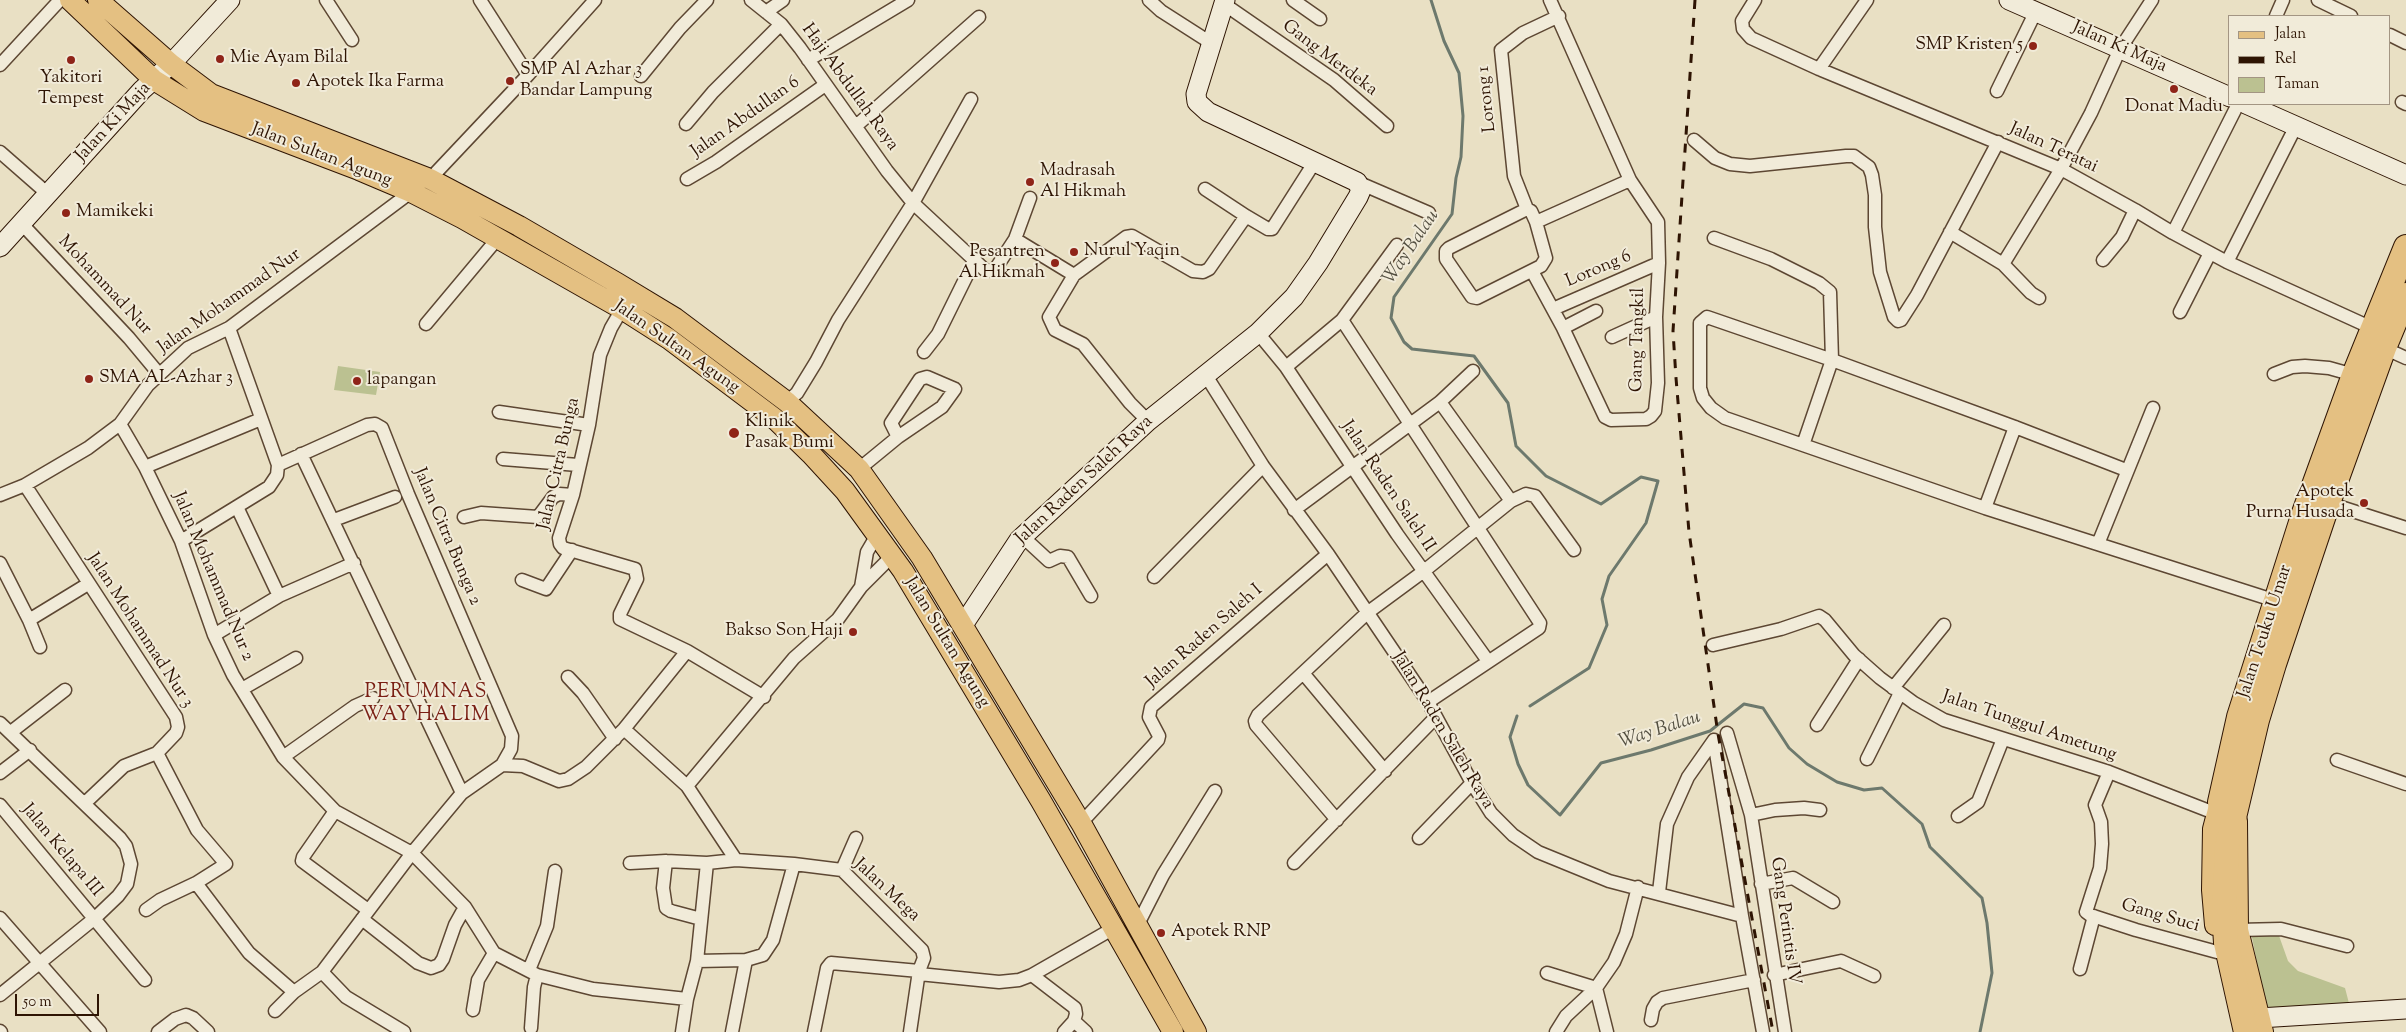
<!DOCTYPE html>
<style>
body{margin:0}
#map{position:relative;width:2406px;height:1032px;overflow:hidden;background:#e9e0c4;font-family:"Sorts Mill Goudy",serif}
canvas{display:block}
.legend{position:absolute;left:2228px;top:15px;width:162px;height:90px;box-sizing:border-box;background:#f1ebd9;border:1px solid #a39583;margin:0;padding:6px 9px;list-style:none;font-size:15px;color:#2e1403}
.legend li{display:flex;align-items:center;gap:10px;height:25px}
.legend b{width:25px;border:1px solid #a39583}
.scale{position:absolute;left:15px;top:994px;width:84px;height:22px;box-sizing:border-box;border:2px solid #2e1403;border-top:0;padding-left:6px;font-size:15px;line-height:18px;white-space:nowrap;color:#2e1403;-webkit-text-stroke:4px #f1ebd9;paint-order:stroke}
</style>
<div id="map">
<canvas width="2406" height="1032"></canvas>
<ul class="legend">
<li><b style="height:6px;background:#e4c082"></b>Jalan</li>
<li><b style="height:6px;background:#2e1403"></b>Rel</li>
<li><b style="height:14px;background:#bbc191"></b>Taman</li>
</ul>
<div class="scale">50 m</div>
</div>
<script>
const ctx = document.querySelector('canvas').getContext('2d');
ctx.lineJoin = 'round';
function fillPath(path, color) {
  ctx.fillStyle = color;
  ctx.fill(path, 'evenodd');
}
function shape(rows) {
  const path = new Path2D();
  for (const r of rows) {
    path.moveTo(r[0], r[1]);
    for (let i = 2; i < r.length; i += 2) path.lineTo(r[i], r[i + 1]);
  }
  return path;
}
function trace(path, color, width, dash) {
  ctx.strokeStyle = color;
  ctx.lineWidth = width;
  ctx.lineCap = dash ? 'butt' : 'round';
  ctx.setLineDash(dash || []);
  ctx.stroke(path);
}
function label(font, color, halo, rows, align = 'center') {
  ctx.font = font + ' "Sorts Mill Goudy",serif';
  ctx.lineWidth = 4;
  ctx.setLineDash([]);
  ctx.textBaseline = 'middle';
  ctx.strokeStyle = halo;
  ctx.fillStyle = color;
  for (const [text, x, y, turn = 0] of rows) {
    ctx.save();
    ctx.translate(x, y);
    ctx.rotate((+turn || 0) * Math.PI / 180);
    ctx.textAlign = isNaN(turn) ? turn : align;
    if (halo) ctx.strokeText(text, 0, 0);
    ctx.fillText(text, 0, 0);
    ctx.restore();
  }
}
const green = shape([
 [338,366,380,372,376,395,334,390],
 [2251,932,2278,933,2288,961,2298,971,2345,988,2351,1011,2267,1016]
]);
const stream = shape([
 [1431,0,1444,41,1459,73,1463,116,1461,157,1456,178,1452,214,1394,297,1391,318,1404,342,1412,349,1474,356,1508,403,1516,446,1546,476,1601,504,1641,477,1658,481,1646,523,1609,576,1602,599,1607,625,1589,668,1530,706],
 [1517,716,1510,737,1518,764,1528,785,1560,815,1601,763,1651,750,1710,731,1744,704,1763,708,1789,748,1807,764,1837,782,1864,790,1882,788,1922,824,1930,847,1982,898,1987,923,1992,973,1980,1032]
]);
const street = shape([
 [326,0,352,40],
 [480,0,528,75],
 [751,0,781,24,800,48,887,171,913,203,985,270,994,271,1015,239,1074,275],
 [1149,0,1161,11,1211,43],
 [1293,0,1320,19],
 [1755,0,1742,21,1743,29,1751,38,1819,69,2061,169,2135,210,2173,233,2227,262,2372,328],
 [2318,0,2351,16],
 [1224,4,1334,80,1387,126],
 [766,12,783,0],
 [2276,16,2283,0],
 [2390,35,2406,43],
 [808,60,908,0],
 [0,65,60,0],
 [1819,69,1867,0],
 [641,76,680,28,707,0],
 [1997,91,2036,11],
 [2402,102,2406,104],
 [686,124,713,92,781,24],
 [856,126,979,17],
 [1694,140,1715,158,1730,164,1750,166,1846,156,1854,156,1869,167,1872,175,1875,195,1875,227,1880,272,1894,317,1898,321,1901,320,1917,295,1998,142],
 [0,152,48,194],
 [430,179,528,75,595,0],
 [687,179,716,162,825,85],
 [1357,182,1429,213],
 [1205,189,1246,216,1268,229,1272,229,1314,163],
 [1527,209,1449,248,1446,251,1446,259,1472,297,1477,298,1541,266,1546,258,1536,222,1531,211,1527,209,1514,176,1501,50,1523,33,1559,16],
 [1536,222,1630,180],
 [21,223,129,338,159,374],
 [1950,232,2003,264,2031,293,2039,298],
 [2173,233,2238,104],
 [1714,238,1771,259,1819,283,1830,292,1832,360,1803,445],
 [1015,239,1030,198],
 [2103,260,2122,237,2135,210],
 [2227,262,2296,126],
 [2003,264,2061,169,2091,113,2120,49,2152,0],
 [1532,271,1563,328,1605,417,1611,420,1646,419,1651,416,1655,411,1658,383,1656,317,1659,263,1658,222,1630,180,1550,0],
 [622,309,611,328,600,355,589,425,573,495,559,538,560,544,563,548,635,569,637,579,620,614,620,619,687,651,764,697],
 [1553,309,1659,263],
 [2180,312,2210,253],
 [1342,320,1540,623,1539,628,1428,702],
 [426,324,498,238],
 [1563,328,1596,311],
 [1258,333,1286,367,1397,534,1488,661],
 [1612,337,1656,317],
 [2384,348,2406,358],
 [924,352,938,334,975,259],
 [1286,367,1342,320,1397,245],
 [1205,374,1263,466,1328,554,1428,702,1472,783,1491,813,1513,835,1538,852,1609,881,1742,916],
 [2274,374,2292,367,2305,366,2329,368,2354,375],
 [787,402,797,393,816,362,838,320,913,203,971,99],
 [1440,402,1511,501],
 [499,412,589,425],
 [1148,421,1130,403,1083,344,1055,330,1049,317,1074,275,1126,237,1132,236,1193,271,1203,272,1209,269,1246,216],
 [120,424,145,467,181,541,214,635,233,675,283,757,335,811,412,853,465,907,494,953,537,975,593,989,687,999],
 [301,454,462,793],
 [503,459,578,465],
 [278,465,367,425,375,424,382,428,408,494,512,736,511,749,502,765],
 [145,467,261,419],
 [859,469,898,437,942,407,955,389,927,377,920,379,891,423,898,437],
 [2126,470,2015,427,1832,360,1707,317,1700,323,1700,388,1703,398,1711,408,1725,418,1985,508,2276,601],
 [25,485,176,717,178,727,176,733,157,753],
 [0,495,25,485,88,448,120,424,148,385,188,348,229,328,411,192],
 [2328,503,2406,528],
 [237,507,279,596],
 [1985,508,2015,427],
 [1294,510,1440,402,1473,371],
 [464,517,481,513,538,517,553,497,559,494,573,495],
 [334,520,395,497],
 [1023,537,1049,561,1060,556,1068,557,1091,596],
 [181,541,269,487,277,475,278,465,229,328],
 [2098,544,2153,408],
 [0,563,29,620,40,647],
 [1154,577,1263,466],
 [522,580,546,589,572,550],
 [861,587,867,552,877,535],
 [29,620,88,584],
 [214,635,279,596,354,563],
 [1713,645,1781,629,1819,616,1825,620,1854,655,1880,678,1914,703,1944,720,2109,772,2217,814],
 [1303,673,1385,771],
 [568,677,583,693,615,739],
 [1893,688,1944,625],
 [242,689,296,658],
 [0,723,120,838,126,846,131,864,127,884,118,896,95,918,0,995],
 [1817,725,1859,659],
 [624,729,687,786,736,860],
 [11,732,65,690],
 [1727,733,1751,815,1785,1032],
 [1714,740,1742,916,1763,1032],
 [283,757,355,706,373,698],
 [1867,759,1900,693],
 [2337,760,2406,784],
 [2109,772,2095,805,2101,822,2102,844,2100,868,2086,912,2090,915,2136,930,2217,952],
 [0,773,30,750],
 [687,786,794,658,838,619,861,587,892,556],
 [85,803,124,766,157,753],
 [0,805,145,980],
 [335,811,303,857,302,861,368,910],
 [1751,815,1775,810,1804,808,1820,810],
 [1958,816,1978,802,2003,739],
 [1337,820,1256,725,1255,721,1258,715,1367,613,1424,571,1511,501,1526,494,1535,496,1574,550],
 [1081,823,1158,740,1159,736,1149,717,1151,707,1328,554],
 [1419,838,1472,783],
 [666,861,663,888,666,908,671,911,701,919],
 [630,863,666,861,707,863,736,860,794,864,842,870,922,950,924,958,919,971,910,1032],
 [1294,863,1436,717],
 [842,870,856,838],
 [196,883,249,953,294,992,322,972,412,853,462,793,502,765,523,766,559,781,568,779,586,767,624,729,687,651],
 [1761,884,1793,878,1833,902],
 [1659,892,1667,824,1688,777,1714,740],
 [146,910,160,900,196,883,226,864,197,830,157,753],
 [0,918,100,1032],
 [362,919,418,963,431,968,439,965,443,959,455,925,465,907],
 [1138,924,1163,875,1215,791],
 [2238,930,2281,929,2347,946],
 [697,961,746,960,763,955,773,940,794,864],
 [2080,969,2094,916],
 [529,970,547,926,555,871],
 [322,972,346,997,404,1032],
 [1547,973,1596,988,1607,1032],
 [919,974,999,982,1019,980,1032,975,1114,928],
 [1032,975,1075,1008,1076,1014,1074,1021,1064,1032],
 [1774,975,1841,961,1874,976],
 [473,1010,478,980,494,953],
 [275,1011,294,992],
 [1651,1020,1653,1009,1657,1002,1663,998,1754,980],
 [1074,1021,1086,1032],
 [531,1028,534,987,537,975],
 [0,1031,1,1032],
 [158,1032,175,1019,186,1015,193,1018,208,1032],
 [682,1032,687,999,697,961,707,863],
 [732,1032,746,960],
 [814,1032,827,968,831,963,919,971],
 [1556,1032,1566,1016,1596,988,1614,962,1626,934,1638,887]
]);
const secondary = shape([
 [2009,0,2230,97],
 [2246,104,2406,175],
 [0,247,142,90,171,64,230,0],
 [963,625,1019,540,1148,421,1258,333,1294,297,1318,263,1358,197,1361,190,1357,182,1208,112,1197,102,1196,94,1225,0],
 [2259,1018,2406,1009]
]);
const primary = shape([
 [70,0,154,80,204,111,359,170,411,192,462,218,622,309,669,339,774,418,811,454,845,491,903,571,1041,801,1173,1032],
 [98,0,171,64,211,94,430,179,519,226,617,283,675,318,787,402,829,441,859,469,922,558,1081,823,1196,1032],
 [2237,821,2238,930,2263,1032],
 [2215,925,2212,890,2213,829,2220,802]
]);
const highway = shape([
 [2221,811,2220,802,2239,717,2304,513,2354,375,2406,247],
 [2246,1032,2226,943,2224,911,2227,847,2257,720,2274,664,2328,503,2384,348,2406,295]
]);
const rail = shape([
 [1695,0,1673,331,1676,378,1689,532,1718,734,1773,1032]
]);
const markers = [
 [2033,46,5,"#8f2418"],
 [220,59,5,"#8f2418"],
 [71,60,5,"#8f2418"],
 [510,81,5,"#8f2418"],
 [296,83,5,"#8f2418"],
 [2174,89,5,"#8f2418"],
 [1030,182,5,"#8f2418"],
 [66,213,5,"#8f2418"],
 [1074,252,5,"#8f2418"],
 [1055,263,5,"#8f2418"],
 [89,379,5,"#8f2418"],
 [357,381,5,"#8f2418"],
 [734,433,6,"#8f2418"],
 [2364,503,5,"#8f2418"],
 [853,632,5,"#8f2418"],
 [1161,933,5,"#8f2418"]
];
const poiNames = [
 ["SMP Kristen 5",2023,46,"right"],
 ["Mie Ayam Bilal",230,59],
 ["SMP Al Azhar 3",520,71],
 ["Bandar Lampung",520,92],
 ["Yakitori",71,79,"center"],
 ["Tempest",71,100,"center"],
 ["Apotek Ika Farma",306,83],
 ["Donat Madu",2174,108,"center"],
 ["Madrasah",1040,172],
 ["Al Hikmah",1040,193],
 ["Mamikeki",76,213],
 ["Nurul Yaqin",1084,252],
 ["Pesantren",1045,253,"right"],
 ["Al Hikmah",1045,274,"right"],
 ["SMA AL-Azhar 3",99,379],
 ["lapangan",367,381],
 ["Klinik",745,423],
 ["Pasak Bumi",745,444],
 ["Apotek",2354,493,"right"],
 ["Purna Husada",2354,514,"right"],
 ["Bakso Son Haji",843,632,"right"],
 ["Apotek RNP",1171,933]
];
const streetNames = [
 ["Jalan Ki Maja",2119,48,24],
 ["Gang Merdeka",1329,59,37],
 ["Haji Abdullah Raya",849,88,54],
 ["Lorong 1",1488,99,-96],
 ["Jalan Abdullan 6",746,118,-35],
 ["Jalan Ki Maja",114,123,-47],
 ["Jalan Teratai",2053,149,25],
 ["Jalan Sultan Agung",321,156,21],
 ["Lorong 6",1599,270,-23],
 ["Mohammad Nur",104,286,47],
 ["Jalan Mohammad Nur",230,302,-35],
 ["Gang Tangkil",1639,340,-89],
 ["Jalan Sultan Agung",676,348,35],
 ["Jalan Citra Bunga",560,464,-77],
 ["Jalan Raden Saleh Raya",1085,481,-43],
 ["Jalan Raden Saleh II",1387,487,56],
 ["Jalan Citra Bunga 2",446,537,67],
 ["Jalan Mohammad Nur 2",212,577,67],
 ["Jalan Mohammad Nur 3",139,631,57],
 ["Jalan Teuku Umar",2266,632,-72],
 ["Jalan Raden Saleh I",1205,637,-41],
 ["Jalan Sultan Agung",946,643,59],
 ["Jalan Tunggul Ametung",2029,727,19],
 ["Jalan Raden Saleh Raya",1442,731,59],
 ["Jalan Kelapa III",61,851,50],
 ["Jalan Mega",886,891,43],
 ["Gang Suci",2160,917,16],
 ["Gang Perintis IV",1784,921,82]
];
const waterNames = [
 ["Way Balau",1412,248,-56],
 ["Way Balau",1660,731,-18]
];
const quarterNames = [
 ["PERUMNAS",426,694],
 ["WAY HALIM",426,717]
];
fillPath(green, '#bbc191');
trace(stream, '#6d796d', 3);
trace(street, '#5d4733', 15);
trace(secondary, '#2e1403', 21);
trace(primary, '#2e1403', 22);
trace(highway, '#2e1403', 26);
trace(street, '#f1ebd9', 12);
trace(secondary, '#f1ebd9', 19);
trace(primary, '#e4c082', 20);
trace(highway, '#e4c082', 24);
trace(rail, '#2e1403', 3, [9, 9]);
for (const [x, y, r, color] of markers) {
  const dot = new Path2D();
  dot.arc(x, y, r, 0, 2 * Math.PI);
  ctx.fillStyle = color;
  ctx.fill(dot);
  trace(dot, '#f1ebd9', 2);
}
label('18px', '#2e1403', '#f1ebd9', poiNames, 'left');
label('18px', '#2e1403', '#f1ebd9', streetNames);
label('italic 19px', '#534f41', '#f1ebd9', waterNames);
ctx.letterSpacing = '1px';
label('20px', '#7a1f14', '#f1ebd9', quarterNames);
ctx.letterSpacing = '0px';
</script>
